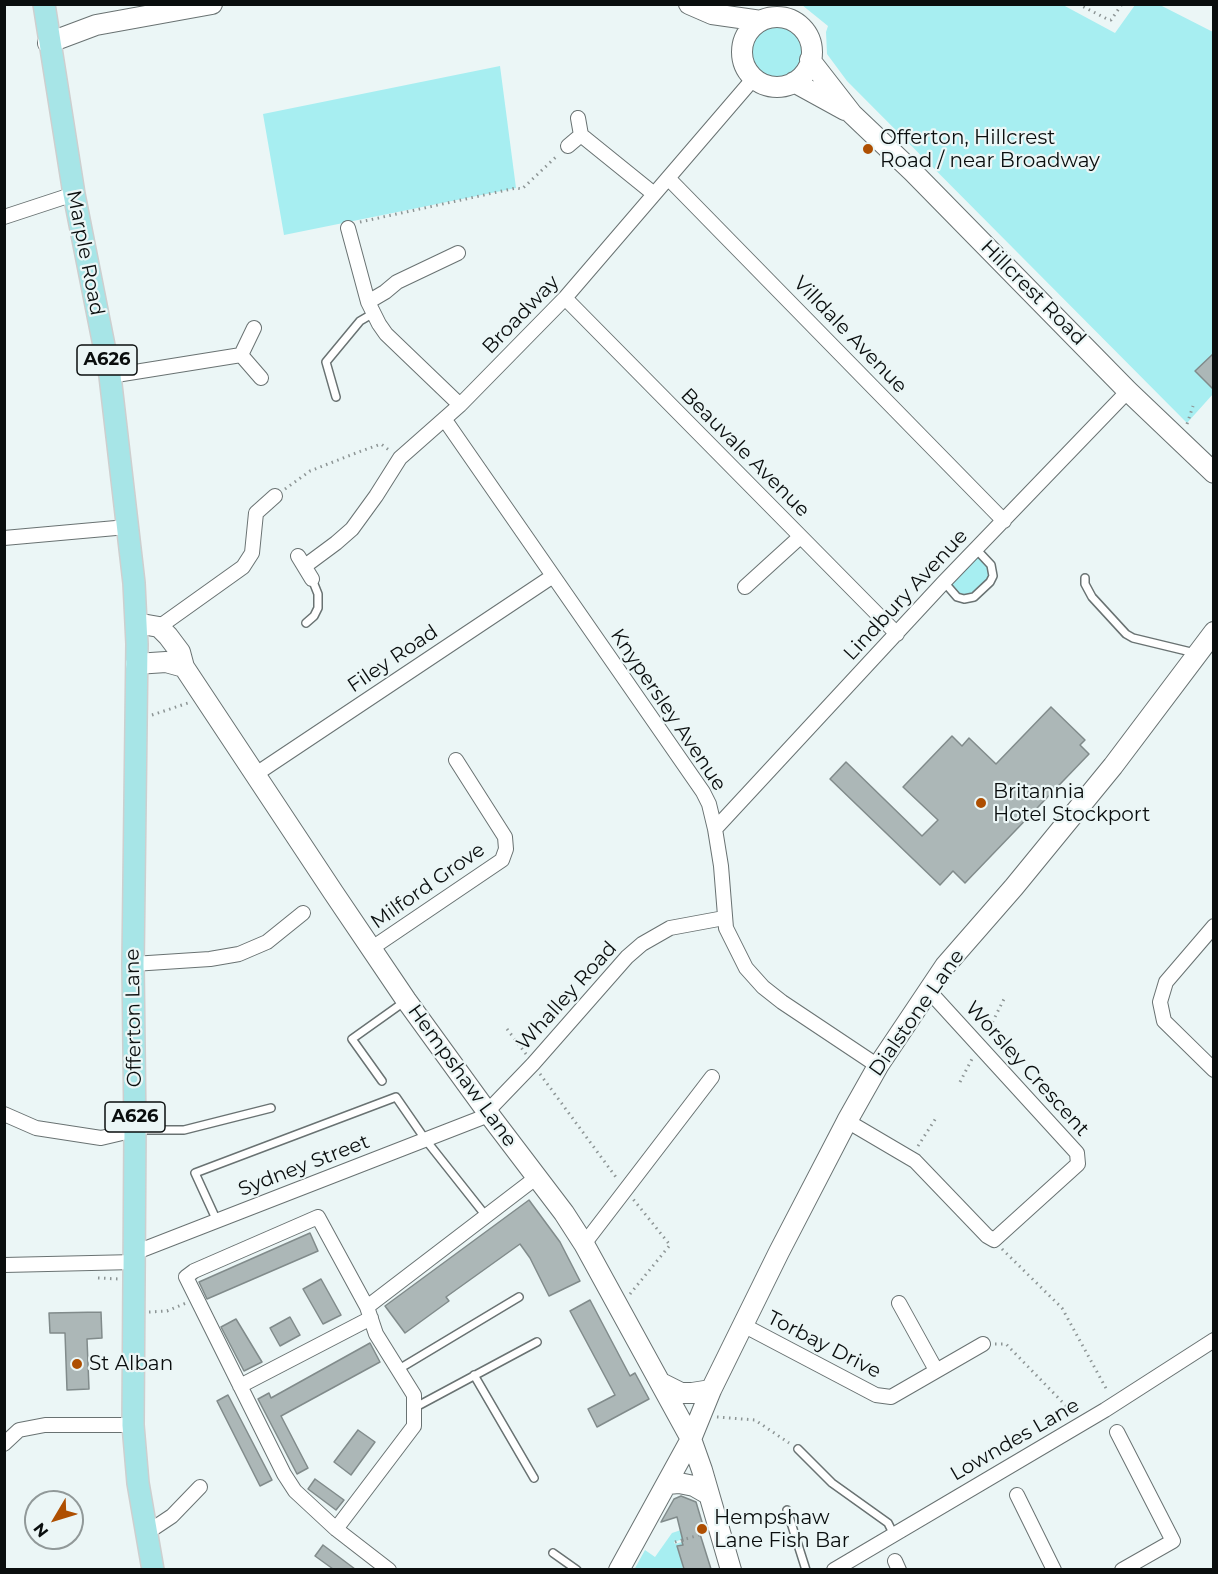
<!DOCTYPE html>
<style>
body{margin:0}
#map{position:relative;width:1218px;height:1574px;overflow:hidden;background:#ebf6f6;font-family:Montserrat,sans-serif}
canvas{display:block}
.frame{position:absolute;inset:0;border:6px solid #0a0e0e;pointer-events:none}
.north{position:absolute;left:24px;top:1490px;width:60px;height:60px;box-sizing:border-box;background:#ebf6f6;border:2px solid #919999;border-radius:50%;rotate:232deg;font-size:16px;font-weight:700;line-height:24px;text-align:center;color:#0a0e0e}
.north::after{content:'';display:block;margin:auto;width:21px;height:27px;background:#ae4f02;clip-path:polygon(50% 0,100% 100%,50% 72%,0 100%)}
</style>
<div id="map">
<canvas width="1218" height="1574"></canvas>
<div class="frame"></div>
<div class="north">N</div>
</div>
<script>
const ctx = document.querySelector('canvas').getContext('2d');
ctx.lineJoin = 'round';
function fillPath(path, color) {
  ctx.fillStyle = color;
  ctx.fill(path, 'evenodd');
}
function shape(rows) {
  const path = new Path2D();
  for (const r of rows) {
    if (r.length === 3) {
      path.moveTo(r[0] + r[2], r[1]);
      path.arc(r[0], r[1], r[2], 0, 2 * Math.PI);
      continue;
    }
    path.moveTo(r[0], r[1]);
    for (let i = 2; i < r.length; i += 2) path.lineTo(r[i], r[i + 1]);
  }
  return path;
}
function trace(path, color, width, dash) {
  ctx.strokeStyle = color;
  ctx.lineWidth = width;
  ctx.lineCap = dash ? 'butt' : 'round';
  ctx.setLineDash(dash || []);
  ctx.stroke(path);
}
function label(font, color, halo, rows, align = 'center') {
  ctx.font = font + ' Montserrat,sans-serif';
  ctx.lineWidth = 4.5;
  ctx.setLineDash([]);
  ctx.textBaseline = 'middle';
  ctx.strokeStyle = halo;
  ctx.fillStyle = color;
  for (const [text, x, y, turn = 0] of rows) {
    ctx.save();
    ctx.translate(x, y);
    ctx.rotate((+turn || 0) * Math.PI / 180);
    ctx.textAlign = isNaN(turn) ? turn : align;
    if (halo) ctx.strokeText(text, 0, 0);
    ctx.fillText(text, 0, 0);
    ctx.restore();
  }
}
const green = shape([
 [802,5,1063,5,1115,33,1135,5,1160,5,1213,32,1213,394,1187,423,847,81,827,54,826,32,828,26],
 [777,52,35],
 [500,66,516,188,284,235,263,114],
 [976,550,990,565,992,576,974,596,958,596,946,582],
 [684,1529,683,1539,674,1542,675,1544,682,1542,683,1545,678,1546,687,1561,682,1563,683,1569,634,1570,645,1550,655,1557,672,1533]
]);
const building = shape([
 [1214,353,1214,390,1195,371,1214,353],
 [1051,707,1085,740,1080,745,1089,754,965,883,953,871,940,885,830,779,846,762,922,836,938,820,903,787,952,736,962,746,969,738,996,764,1051,707],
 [529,1200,560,1242,580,1281,549,1296,530,1258,520,1244,446,1297,449,1301,405,1333,385,1306,529,1200],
 [310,1233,318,1251,207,1299,199,1282,310,1233],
 [321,1279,341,1315,323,1324,303,1289,321,1279],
 [590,1300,630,1376,635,1373,649,1399,597,1427,588,1409,615,1395,570,1311,590,1300],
 [101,1312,102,1338,87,1339,89,1389,67,1390,65,1333,50,1333,49,1313,101,1312],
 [290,1317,300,1335,280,1346,270,1328,290,1317],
 [236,1319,262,1362,244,1371,221,1327,236,1319],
 [370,1343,380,1362,281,1416,308,1468,297,1474,258,1399,269,1393,271,1398,370,1343],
 [228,1395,272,1480,260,1486,217,1401,228,1395],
 [358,1430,375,1442,351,1475,334,1462,358,1430],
 [315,1479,344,1500,336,1510,308,1489,315,1479],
 [681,1496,696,1502,705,1532,700,1534,711,1569,684,1569,677,1546,683,1545,682,1542,683,1541,677,1517,661,1522,674,1499,681,1496],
 [323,1545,355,1569,333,1569,315,1556,323,1545]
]);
const path = shape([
 [1078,4,1109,20,1111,20,1122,4],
 [776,15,784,4],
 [360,222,516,188,522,189,558,155],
 [1187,424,1193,406],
 [285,489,310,471,356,453,381,444,389,450],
 [152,715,188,703],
 [507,1029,526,1054],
 [987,1033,1005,997],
 [540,1074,618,1180],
 [960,1082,973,1057],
 [918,1146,936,1118],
 [1002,1249,1062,1308,1108,1392],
 [98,1278,119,1279],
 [630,1294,670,1245,633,1199],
 [149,1312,167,1311,186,1303],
 [995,1344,1006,1344,1073,1413],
 [717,1417,755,1420,789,1443],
 [675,1542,703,1534]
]);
const lane = shape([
 [336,397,326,362,360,321,372,314],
 [1085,578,1085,584,1092,597,1126,634,1133,638,1195,653],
 [944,582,957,597,964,599,974,597,990,582,993,576,991,565,976,549],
 [306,623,314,616,318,608,318,594,312,579],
 [382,1081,352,1039,404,1002],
 [138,1130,184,1130,271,1108],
 [217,1221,195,1173,396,1097,425,1139,486,1216],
 [399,1369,519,1297],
 [474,1375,534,1478],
 [414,1408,537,1342],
 [798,1449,832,1483,888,1523,894,1535],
 [787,1510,806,1570],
 [553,1553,577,1570]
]);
const street = shape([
 [581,135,654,194],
 [568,146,581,135,578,118],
 [668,178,1004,521],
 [4,217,74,194],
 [348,228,368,302,379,324,386,334,460,405],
 [565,298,897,634],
 [368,302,385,292,397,282,458,253],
 [254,328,241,355,261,378],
 [110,376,241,355],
 [445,420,703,792,709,804,715,829,721,866,726,928,746,968,763,987,782,1002,878,1066],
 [4,538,127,527],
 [298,556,312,579],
 [305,566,336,543,352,529,376,496,400,458,460,405,565,298,754,78],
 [745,587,800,537],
 [159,627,243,567,252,553,256,513,275,496],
 [256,774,553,576],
 [715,829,944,582,1128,391],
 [1214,926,1166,982,1160,1002,1164,1021,1214,1070],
 [372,948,502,860,506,849,505,837,456,760],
 [133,964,210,959,239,954,267,942,303,913],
 [4,1114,36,1128,101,1138,135,1130],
 [847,1121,915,1161,987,1236,994,1240,1078,1164,1077,1153,929,991],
 [318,1217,367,1307,376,1334,414,1395,414,1426,336,1529,295,1491,284,1474,186,1277,194,1271,318,1217],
 [584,1244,712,1077],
 [134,1253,481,1118,533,1064,627,957,642,944,670,928,724,918],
 [4,1265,135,1262],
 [899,1303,936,1370],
 [367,1307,537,1177],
 [743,1325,876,1395,891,1397,983,1344],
 [240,1386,371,1318],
 [1117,1432,1173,1541,1122,1570],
 [4,1444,19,1430,45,1425,133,1425],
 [1017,1495,1054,1570],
 [336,1529,389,1570],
 [145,1530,154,1528,172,1516,200,1487],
 [895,1561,899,1570],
 [834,1570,1105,1410,1214,1340]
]);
const secondary = shape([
 [689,4,712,14,761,21],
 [777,52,35],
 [48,43,96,25,212,4],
 [810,60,852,114,913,172,1128,391,1214,473],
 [794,82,845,110],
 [136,623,159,627,168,636,180,652,184,667,333,892,406,1000,488,1113,564,1213,584,1244,691,1439,702,1470,731,1570],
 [136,664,166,662,184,667],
 [661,1383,681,1393,692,1393,711,1390],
 [667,1484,679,1483,694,1486,708,1494],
 [619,1570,691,1439,711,1390,779,1252,847,1121,878,1066,945,966,1014,887,1113,766,1214,632]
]);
const primary = shape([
 [44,4,74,194,110,376,134,583,137,644,133,964,135,1130,133,1425,138,1483,153,1570]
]);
const markers = [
 [868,149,6,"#ae4f02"],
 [981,803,6,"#ae4f02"],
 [77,1364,6,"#ae4f02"],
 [702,1529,6,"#ae4f02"]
];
const shields = [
 [107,360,60],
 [135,1117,60]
];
const shieldNames = [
 ["A626",107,360],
 ["A626",135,1117]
];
const poiNames = [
 ["Offerton, Hillcrest",880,138],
 ["Road / near Broadway",880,161],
 ["Britannia",993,792],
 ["Hotel Stockport",993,815],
 ["St Alban",89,1364],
 ["Hempshaw",714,1518],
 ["Lane Fish Bar",714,1541]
];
const streetNames = [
 ["Marple Road",85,253,79],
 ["Hillcrest Road",1033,293,45],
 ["Broadway",521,315,-46],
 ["Villdale Avenue",850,335,46],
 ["Beauvale Avenue",745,453,45],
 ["Lindbury Avenue",906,595,-47],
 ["Filey Road",393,659,-34],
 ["Knypersley Avenue",668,710,56],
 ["Milford Grove",428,886,-35],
 ["Whalley Road",567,996,-48],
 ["Dialstone Lane",917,1013,-55],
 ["Offerton Lane",134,1018,-91],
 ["Worsley Crescent",1027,1069,48],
 ["Hempshaw Lane",462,1076,54],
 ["Sydney Street",304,1166,-21],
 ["Torbay Drive",824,1345,27],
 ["Lowndes Lane",1015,1440,-30]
];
fillPath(green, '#a7eef1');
fillPath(building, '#acb7b7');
trace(building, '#818b8b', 1.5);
trace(lane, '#697272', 10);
trace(street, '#697272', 16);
trace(secondary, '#697272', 22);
trace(primary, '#cecfcf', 24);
trace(path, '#8d9595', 3, [1.5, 4.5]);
trace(lane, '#fff', 7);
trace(street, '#fff', 14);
trace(secondary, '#fff', 20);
trace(primary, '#a7e5e7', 21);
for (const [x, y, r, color] of markers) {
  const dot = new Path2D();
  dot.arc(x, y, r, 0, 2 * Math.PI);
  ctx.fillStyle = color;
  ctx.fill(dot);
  trace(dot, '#ebf6f6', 2);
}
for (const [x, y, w] of shields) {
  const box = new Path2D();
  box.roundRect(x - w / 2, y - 15, w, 30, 4.5);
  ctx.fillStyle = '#ebf6f6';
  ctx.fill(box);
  trace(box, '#0a0e0e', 1.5);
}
label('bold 18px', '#0a0e0e', null, shieldNames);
label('20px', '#0a0e0e', '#ebf6f6', poiNames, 'left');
label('20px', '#0a0e0e', '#ebf6f6', streetNames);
</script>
